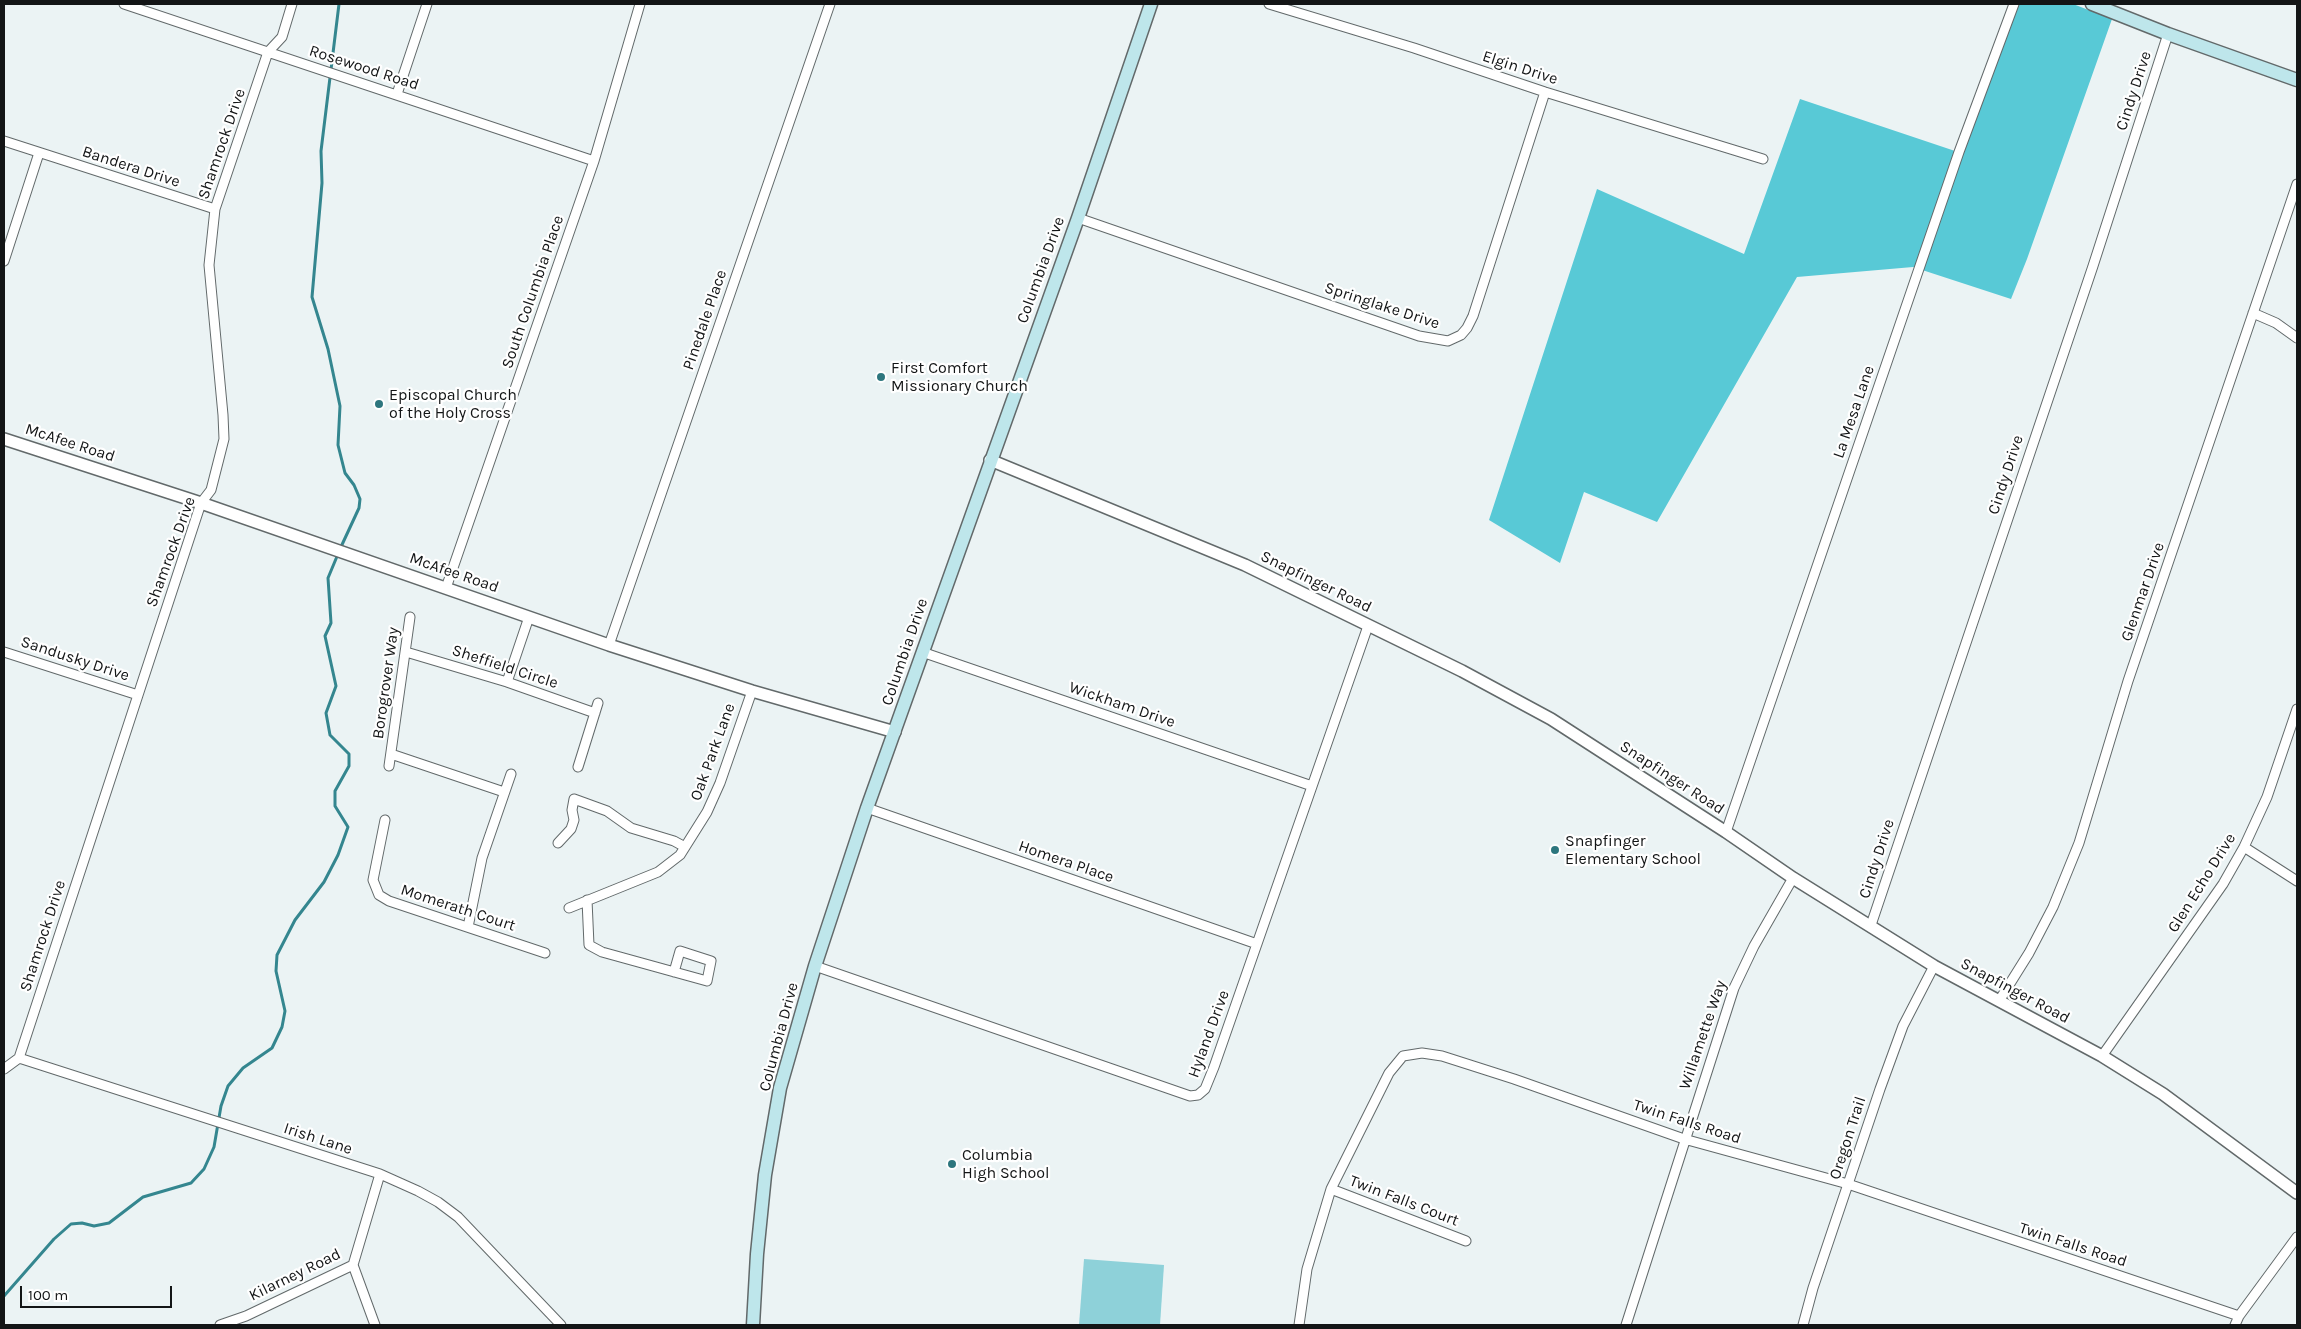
<!DOCTYPE html>
<style>
body{margin:0}
#map{position:relative;width:2301px;height:1329px;overflow:hidden;background:#ebf3f4;font-family:Karla,sans-serif}
canvas{display:block}
.frame{position:absolute;inset:0;border:5px solid #131516;pointer-events:none}
.scale{position:absolute;left:20px;top:1286px;width:152px;height:22px;box-sizing:border-box;border:2px solid #131516;border-top:0;padding-left:6px;font-size:15px;line-height:18px;white-space:nowrap;color:#131516;-webkit-text-stroke:4px #fff;paint-order:stroke}
</style>
<div id="map">
<canvas width="2301" height="1329"></canvas>
<div class="frame"></div>
<div class="scale">100 m</div>
</div>
<script>
const ctx = document.querySelector('canvas').getContext('2d');
ctx.lineJoin = 'round';
function fillPath(path, color) {
  ctx.fillStyle = color;
  ctx.fill(path, 'evenodd');
}
function shape(rows) {
  const path = new Path2D();
  for (const r of rows) {
    path.moveTo(r[0], r[1]);
    for (let i = 2; i < r.length; i += 2) path.lineTo(r[i], r[i + 1]);
  }
  return path;
}
function trace(path, color, width, dash) {
  ctx.strokeStyle = color;
  ctx.lineWidth = width;
  ctx.lineCap = dash ? 'butt' : 'round';
  ctx.setLineDash(dash || []);
  ctx.stroke(path);
}
function label(font, color, halo, rows, align = 'center') {
  ctx.font = font + ' Karla,sans-serif';
  ctx.lineWidth = 4.5;
  ctx.setLineDash([]);
  ctx.textBaseline = 'middle';
  ctx.strokeStyle = halo;
  ctx.fillStyle = color;
  for (const [text, x, y, turn = 0] of rows) {
    ctx.save();
    ctx.translate(x, y);
    ctx.rotate((+turn || 0) * Math.PI / 180);
    ctx.textAlign = isNaN(turn) ? turn : align;
    if (halo) ctx.strokeText(text, 0, 0);
    ctx.fillText(text, 0, 0);
    ctx.restore();
  }
}
const green = shape([
 [1084,1259,1164,1265,1160,1325,1079,1325]
]);
const forest = shape([
 [2016,4,2073,4,2112,19,2027,259,2011,299,1913,267,1797,277,1657,522,1584,492,1560,563,1489,520,1597,189,1744,254,1800,99,1958,152]
]);
const stream = shape([
 [339,4,321,151,322,183,312,297,328,349,340,406,338,445,345,473,354,485,360,499,359,508,340,549],
 [4,1296,54,1239,71,1224,82,1223,94,1226,109,1223,143,1197,191,1183,204,1169,214,1147,221,1106,228,1086,243,1068,272,1048,282,1027,285,1011,276,971,277,955,295,920,324,882,338,855,348,827,335,806,335,791,349,766,349,754,330,735,326,713,336,686,325,636,331,623,328,578,338,554]
]);
const minor = shape([
 [124,4,594,161],
 [1269,4,1414,48,1545,92,1763,159],
 [397,94,427,4],
 [4,141,215,209],
 [1078,218,1419,336,1448,341,1461,335,1467,328,1473,316,1545,92],
 [4,261,39,153],
 [2253,313,2276,323,2297,338],
 [446,588,594,161,640,4],
 [609,645,830,4],
 [4,652,138,695],
 [406,652,507,682,595,713],
 [922,652,1312,786],
 [507,682,529,617],
 [391,754,504,792],
 [389,766,410,617],
 [578,767,598,703],
 [867,808,1257,944],
 [385,820,373,880,379,895,389,901,545,953],
 [1726,832,1959,152,2014,4],
 [558,843,571,829,574,820,572,810,574,799,607,811,631,828,674,841,685,847],
 [2244,847,2297,881],
 [587,900,589,945,602,952,707,981,711,961,680,951,674,972],
 [569,908,658,872,680,855,707,812,720,783,752,691],
 [1871,925,2093,266,2168,34],
 [468,927,482,858,511,774],
 [815,966,1190,1096,1198,1095,1205,1089,1214,1067,1368,626],
 [1999,1001,2029,953,2053,907,2079,843,2128,681,2297,184],
 [2102,1056,2223,884,2244,847,2267,797,2297,709],
 [19,1058,380,1174,418,1191,438,1202,458,1217,561,1325],
 [4,1069,19,1058,201,503,211,490,224,439,223,415,209,265,215,209,268,52,282,37,292,4],
 [1331,1189,1466,1241],
 [353,1265,375,1325],
 [220,1325,246,1316,353,1265,380,1174],
 [1299,1325,1307,1269,1331,1189,1389,1073,1403,1056,1422,1053,1442,1056,1514,1079,1684,1139,1848,1184,2239,1316],
 [1626,1325,1734,988,1754,946,1793,878],
 [1803,1325,1813,1288,1880,1089,1903,1026,1934,966],
 [2235,1325,2239,1316,2297,1237]
]);
const tertiary = shape([
 [4,439,201,503,609,645,752,691,895,732],
 [990,460,1245,565,1462,671,1551,719,1726,832,1793,878,1934,966,2102,1056,2163,1094,2297,1193]
]);
const secondary = shape([
 [2092,4,2168,34,2297,80],
 [753,1325,757,1254,765,1175,780,1088,815,966,867,808,1078,218,1151,4]
]);
const markers = [
 [881,377,5,"#2d767e"],
 [379,404,5,"#2d767e"],
 [1555,850,5,"#2d767e"],
 [952,1164,5,"#2d767e"]
];
const streetNames = [
 ["Rosewood Road",364,68,18],
 ["Elgin Drive",1520,68,18],
 ["Cindy Drive",2134,91,-72],
 ["Shamrock Drive",222,144,-71],
 ["Bandera Drive",131,167,18],
 ["Columbia Drive",1041,270,-70],
 ["South Columbia Place",533,292,-71],
 ["Springlake Drive",1382,306,18],
 ["Pinedale Place",705,320,-71],
 ["La Mesa Lane",1854,412,-71],
 ["McAfee Road",70,443,18],
 ["Cindy Drive",2006,475,-72],
 ["Shamrock Drive",171,552,-70],
 ["McAfee Road",454,573,19],
 ["Snapfinger Road",1316,582,26],
 ["Glenmar Drive",2143,592,-71],
 ["Columbia Drive",905,652,-71],
 ["Sandusky Drive",75,659,18],
 ["Sheffield Circle",505,667,18],
 ["Borogrover Way",386,683,-82],
 ["Wickham Drive",1122,705,19],
 ["Oak Park Lane",713,752,-70],
 ["Snapfinger Road",1672,778,33],
 ["Cindy Drive",1877,859,-72],
 ["Homera Place",1066,862,19],
 ["Glen Echo Drive",2202,883,-58],
 ["Momerath Court",458,908,18],
 ["Shamrock Drive",43,936,-72],
 ["Snapfinger Road",2015,991,28],
 ["Hyland Drive",1209,1034,-70],
 ["Willamette Way",1703,1035,-71],
 ["Columbia Drive",779,1037,-75],
 ["Twin Falls Road",1687,1122,18],
 ["Oregon Trail",1848,1138,-72],
 ["Irish Lane",318,1139,18],
 ["Twin Falls Court",1404,1201,21],
 ["Twin Falls Road",2073,1245,18],
 ["Kilarney Road",295,1275,-26]
];
const poiNames = [
 ["First Comfort",891,368],
 ["Missionary Church",891,386],
 ["Episcopal Church",389,395],
 ["of the Holy Cross",389,413],
 ["Snapfinger",1565,841],
 ["Elementary School",1565,859],
 ["Columbia",962,1155],
 ["High School",962,1173]
];
fillPath(green, '#8ed1d9');
fillPath(forest, '#58c9d6');
trace(stream, '#34868f', 3);
trace(minor, '#62696a', 11);
trace(tertiary, '#62696a', 14);
trace(secondary, '#62696a', 15);
trace(minor, '#fff', 9);
trace(tertiary, '#fff', 11);
trace(secondary, '#bee6eb', 12);
for (const [x, y, r, color] of markers) {
  const dot = new Path2D();
  dot.arc(x, y, r, 0, 2 * Math.PI);
  ctx.fillStyle = color;
  ctx.fill(dot);
  trace(dot, '#fff', 2);
}
label('16px', '#131516', '#fff', streetNames);
label('16px', '#131516', '#fff', poiNames, 'left');
</script>
